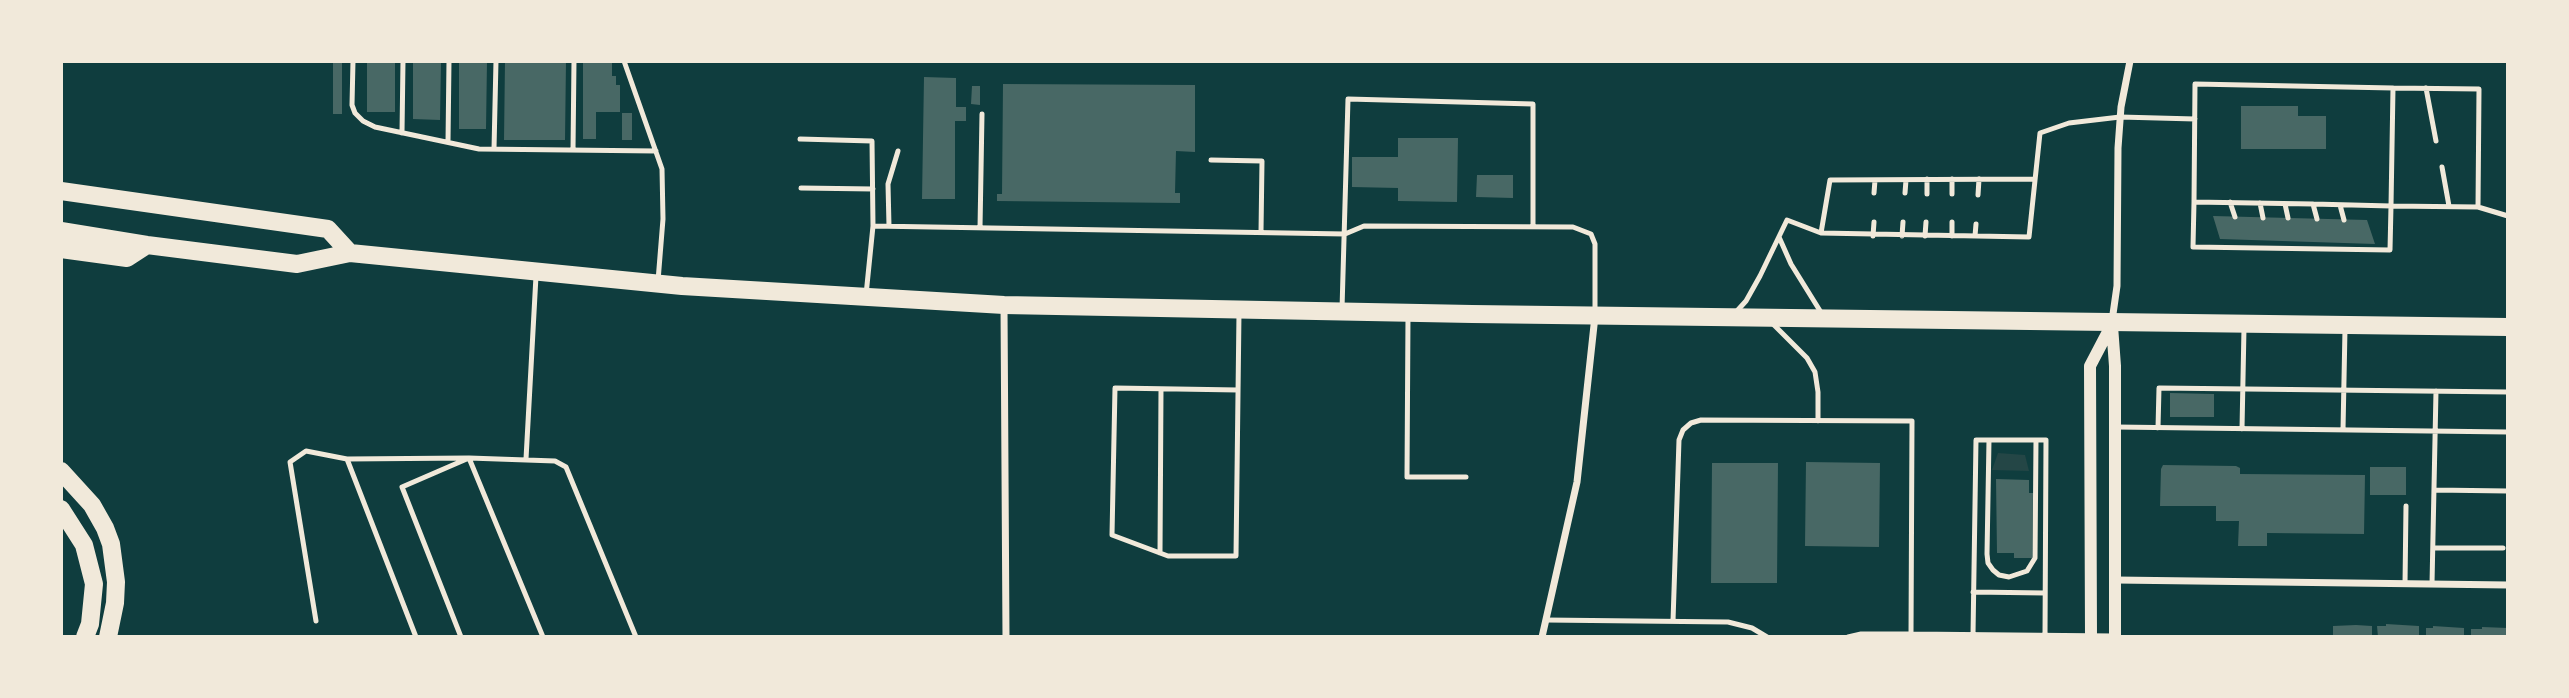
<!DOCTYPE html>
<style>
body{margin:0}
#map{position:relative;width:2569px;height:698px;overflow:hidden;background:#0f3d3e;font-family:"Fira Sans Condensed",sans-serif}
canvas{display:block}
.frame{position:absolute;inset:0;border:63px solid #f1e9da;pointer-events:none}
</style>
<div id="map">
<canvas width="2569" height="698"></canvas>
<div class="frame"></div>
</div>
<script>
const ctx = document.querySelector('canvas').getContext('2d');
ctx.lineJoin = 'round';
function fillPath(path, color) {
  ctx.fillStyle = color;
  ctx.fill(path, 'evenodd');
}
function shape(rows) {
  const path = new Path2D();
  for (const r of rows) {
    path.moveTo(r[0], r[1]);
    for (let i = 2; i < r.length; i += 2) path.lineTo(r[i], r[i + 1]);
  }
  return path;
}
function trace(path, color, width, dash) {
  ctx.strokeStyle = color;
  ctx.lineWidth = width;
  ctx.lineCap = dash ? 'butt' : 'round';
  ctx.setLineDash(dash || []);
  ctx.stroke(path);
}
const green = shape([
 [1998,453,2025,455,2029,471,1992,470]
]);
const building = shape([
 [333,61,342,61,342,114,333,114],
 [367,61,395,61,395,112,367,112],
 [413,61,441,61,440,120,413,119],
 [459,61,487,61,486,129,459,129],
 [505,61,566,61,565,140,504,140],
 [583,61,612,61,612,76,616,76,616,85,620,85,620,112,596,112,596,139,583,139],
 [924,77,956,78,956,107,966,107,966,121,955,121,955,199,922,199],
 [1003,84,1195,85,1195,152,1176,151,1175,193,1180,193,1180,203,997,201,997,194,1002,194],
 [972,86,980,86,980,105,971,104],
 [2241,106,2298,106,2298,116,2326,116,2326,149,2241,149],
 [622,113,632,113,632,140,622,140],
 [1398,138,1458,138,1457,202,1398,201,1398,188,1352,187,1352,157,1398,157],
 [1477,175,1513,175,1513,198,1476,197],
 [2213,216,2367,220,2375,244,2220,239],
 [2170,393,2214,394,2214,417,2170,417],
 [1806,462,1880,463,1879,547,1805,546],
 [1712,463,1778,463,1777,583,1711,583],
 [2163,465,2236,466,2240,468,2240,474,2365,475,2364,534,2267,533,2267,546,2238,546,2239,521,2216,521,2216,506,2160,506,2161,469],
 [2370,467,2406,467,2406,495,2370,495],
 [1996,479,2029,480,2029,493,2033,493,2032,558,2014,558,2014,553,1997,553],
 [2386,624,2419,626,2419,637,2378,637,2377,626,2386,626],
 [2356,625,2372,626,2372,637,2333,637,2333,626],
 [2433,626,2464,628,2464,637,2426,637,2426,628,2433,628],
 [2482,627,2508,628,2508,637,2471,637,2471,629,2482,629]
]);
const service = shape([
 [353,61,352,105,355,113,363,121,375,127,479,149,656,151],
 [624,61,662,169,663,219,658,281],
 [2426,88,2436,141],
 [402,133,403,61],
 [800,139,872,141,873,226],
 [448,142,449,61],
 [494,149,496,61],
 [573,150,574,61],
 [1211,160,1262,161,1261,232],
 [2442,167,2449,206],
 [801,188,873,189],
 [1874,193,1875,180],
 [1905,193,1906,180],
 [1927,194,1927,179],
 [1952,194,1952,179],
 [1978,195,1979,179],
 [2194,202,2313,204,2391,206,2478,207,2479,89,2393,88,2195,84,2194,202,2193,247,2390,250,2391,206,2393,88],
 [2230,202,2235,217],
 [2260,203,2263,218],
 [2285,204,2288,218],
 [2313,204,2317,219],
 [2340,205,2344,220],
 [2478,207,2508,216],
 [889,226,888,184,898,151],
 [980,228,982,114],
 [1821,233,1830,180,2035,179],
 [1873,236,1874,222],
 [1902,236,1903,222],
 [1925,236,1926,222],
 [1952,236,1952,222],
 [1975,236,1976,224],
 [1779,237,1791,264,1822,314],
 [866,295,873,226,1345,234,1364,226,1573,227,1591,234,1595,244,1595,312],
 [1342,309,1348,99,1533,104,1533,227],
 [1736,312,1746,301,1760,276,1787,220,1821,233,2029,237,2040,133,2069,123,2120,117,2195,119],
 [1408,316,1407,477,1466,477],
 [1771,322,1807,358,1815,372,1818,392,1818,421],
 [1238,390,1115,388,1112,535,1168,556,1236,556,1239,313],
 [2116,427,2508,432],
 [2158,428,2159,388,2508,392],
 [2242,429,2244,328],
 [2343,430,2345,329],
 [1989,440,1987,554,1988,563,1993,570,1999,575,2009,577,2027,571,2035,558,2036,440],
 [526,459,536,276],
 [2434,490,2508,491],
 [2433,548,2503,548],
 [1160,553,1161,389],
 [2405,584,2406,506],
 [2432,584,2436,391],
 [1973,592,2045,593],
 [1546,620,1728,622,1752,628,1767,637],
 [316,621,290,462,306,451,347,459],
 [1673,621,1679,440,1683,430,1691,423,1701,420,1912,421,1911,634,1861,634,1848,637],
 [1911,634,2114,636],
 [1973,635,1976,440,2046,440,2045,635],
 [416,637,347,459,469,458,543,637],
 [461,637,402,487,469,458,555,461,566,467,636,637]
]);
const minor = shape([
 [1004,306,1006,637],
 [2112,321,2117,286,2118,148,2121,107,2130,61],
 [2116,580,2508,585],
 [1542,637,1577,482,1595,316]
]);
const tertiary = shape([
 [2112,326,2115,366,2115,637],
 [2091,637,2090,366,2112,324]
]);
const primary = shape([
 [61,191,328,229,350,253],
 [61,231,147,245,297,264,350,253,682,286,1004,305,1472,314,2508,327],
 [61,249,127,258,147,245],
 [61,471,92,505,105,528,111,544,116,582,115,603,108,637],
 [61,509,84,545,94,584,90,624,85,637]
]);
fillPath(green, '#244646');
fillPath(building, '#486865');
trace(service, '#f1e9da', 5);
trace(minor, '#f1e9da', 7);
trace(tertiary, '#f1e9da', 12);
trace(primary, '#f1e9da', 18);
</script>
